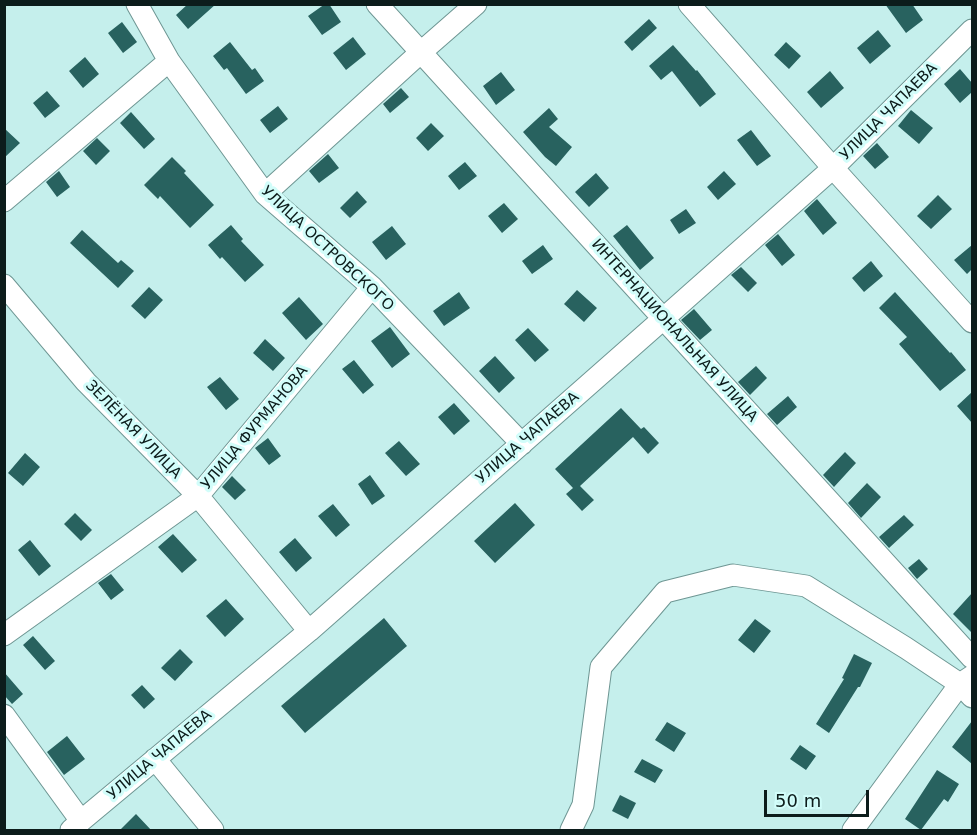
<!DOCTYPE html>
<meta charset="utf-8">
<style>
body{margin:0}
#map{position:relative;width:977px;height:835px;overflow:hidden;background:#c5efec;font-family:"DejaVu Sans",sans-serif}
canvas{display:block}
.frame{position:absolute;inset:0;border:6px solid #0c1c1b;pointer-events:none}
.scale{position:absolute;left:764px;top:790px;width:105px;height:27px;box-sizing:border-box;border:3px solid #0c1c1b;border-top:0;padding-left:8px;font-size:18px;line-height:21px;white-space:nowrap;color:#0c1c1b;-webkit-text-stroke:4px #d2fdfa;paint-order:stroke}
</style>
<div id="map">
<canvas width="977" height="835"></canvas>
<div class="frame"></div>
<div class="scale">50 m</div>
</div>
<script>
const ctx = document.querySelector('canvas').getContext('2d');
ctx.lineJoin = 'round';
function fillPath(path, color) {
  ctx.fillStyle = color;
  ctx.fill(path, 'evenodd');
}
function shape(rows) {
  const path = new Path2D();
  for (const r of rows) {
    path.moveTo(r[0], r[1]);
    for (let i = 2; i < r.length; i += 2) path.lineTo(r[i], r[i + 1]);
  }
  return path;
}
function trace(path, color, width, dash) {
  ctx.strokeStyle = color;
  ctx.lineWidth = width;
  ctx.lineCap = dash ? 'butt' : 'round';
  ctx.setLineDash(dash || []);
  ctx.stroke(path);
}
function label(font, color, halo, rows, align = 'center') {
  ctx.font = font + ' "DejaVu Sans",sans-serif';
  ctx.lineWidth = 6;
  ctx.setLineDash([]);
  ctx.textBaseline = 'middle';
  ctx.strokeStyle = halo;
  ctx.fillStyle = color;
  for (const [text, x, y, turn = 0] of rows) {
    ctx.save();
    ctx.translate(x, y);
    ctx.rotate((+turn || 0) * Math.PI / 180);
    ctx.textAlign = isNaN(turn) ? turn : align;
    if (halo) ctx.strokeText(text, 0, 0);
    ctx.fillText(text, 0, 0);
    ctx.restore();
  }
}
const building = shape([
 [188,4,216,4,188,29,176,15],
 [325,4,329,4,341,22,322,35,308,16],
 [885,4,912,4,923,20,906,33],
 [649,19,657,28,632,51,624,42],
 [122,22,137,42,123,53,108,33],
 [878,30,891,46,870,64,857,48],
 [353,37,366,54,346,70,333,53],
 [230,42,252,70,255,68,264,81,246,94,227,68,224,70,213,56],
 [786,42,801,56,789,69,774,55],
 [673,45,696,71,697,70,716,94,700,107,672,71,661,80,649,66],
 [85,57,99,74,83,88,69,71],
 [960,69,972,83,972,92,960,103,944,84],
 [830,71,844,88,821,108,807,92],
 [501,72,515,90,496,105,483,86],
 [401,88,409,97,390,113,383,104],
 [47,91,60,106,45,118,33,103],
 [278,106,288,119,270,133,260,120],
 [549,108,558,119,549,127,572,147,556,166,545,157,523,132],
 [911,110,933,128,919,144,898,126],
 [131,112,155,139,144,149,120,123],
 [431,123,444,136,428,151,416,138],
 [4,128,20,143,4,158],
 [751,130,771,156,757,166,737,140],
 [97,138,110,151,96,165,83,151],
 [877,143,889,157,875,169,863,156],
 [328,154,339,168,319,183,309,171],
 [172,157,186,171,184,173,214,205,190,228,160,196,158,199,144,185],
 [465,162,477,176,459,190,448,176],
 [59,171,70,187,57,197,46,182],
 [724,171,736,184,718,200,707,187],
 [596,173,609,188,589,207,575,192],
 [357,191,367,202,350,218,340,208],
 [938,195,952,209,931,229,917,216],
 [817,199,837,223,823,235,804,211],
 [504,203,518,219,502,233,488,216],
 [686,209,696,223,679,234,670,220],
 [231,225,243,239,241,241,264,265,245,282,222,257,220,259,208,245],
 [627,225,654,258,640,270,613,236],
 [392,226,406,244,386,260,372,242],
 [82,230,118,263,121,260,134,271,118,288,70,243],
 [778,234,795,255,782,266,765,245],
 [543,245,553,259,532,274,522,261],
 [972,245,972,269,967,274,954,260],
 [871,261,883,276,864,292,852,278],
 [741,267,757,283,748,292,731,275],
 [149,287,163,300,145,319,131,306],
 [577,290,597,308,584,322,564,304],
 [459,292,470,308,444,326,433,311],
 [895,292,950,353,951,352,966,370,940,391,899,344,907,337,879,308],
 [299,297,323,324,306,340,282,313],
 [694,309,712,330,700,340,681,320],
 [390,327,410,354,392,368,371,341],
 [528,328,549,350,535,362,515,340],
 [265,339,285,358,273,371,253,353],
 [495,356,515,378,499,393,479,371],
 [354,360,374,385,363,394,342,369],
 [756,366,767,378,750,395,738,382],
 [220,377,239,399,226,410,207,387],
 [972,392,972,423,957,406],
 [788,396,797,407,777,425,767,414],
 [454,403,470,421,454,435,438,417],
 [621,408,641,429,644,427,659,443,648,454,633,437,580,486,594,500,582,511,566,494,573,488,555,469],
 [268,438,281,456,269,465,255,448],
 [399,441,420,464,406,476,385,453],
 [845,452,856,463,834,487,823,475],
 [25,453,40,467,23,486,8,473],
 [370,475,385,496,372,505,358,484],
 [232,476,246,490,235,500,222,487],
 [867,483,881,497,861,518,848,503],
 [515,503,535,525,495,563,474,541],
 [333,504,350,525,336,537,318,516],
 [75,513,92,530,81,541,64,524],
 [904,515,914,525,889,548,879,537],
 [173,534,197,560,182,573,158,547],
 [295,538,312,558,296,572,279,552],
 [30,540,51,566,39,576,18,550],
 [919,559,928,569,917,579,908,568],
 [111,574,124,590,111,600,98,583],
 [972,593,972,633,953,614],
 [226,599,244,619,225,637,206,616],
 [384,618,407,646,305,733,281,706],
 [755,619,771,631,754,653,738,640],
 [33,636,55,661,45,670,23,645],
 [180,649,193,662,175,681,161,668],
 [854,654,872,663,860,687,858,687,829,733,816,724,844,679,842,678],
 [4,672,23,694,12,704,4,695],
 [142,685,155,699,144,709,131,695],
 [972,721,972,764,952,747],
 [667,722,686,733,674,752,655,740],
 [67,736,85,759,64,775,47,752],
 [800,745,816,756,806,770,790,759],
 [642,759,663,770,655,783,634,772],
 [937,770,959,784,948,802,944,799,921,830,905,819],
 [620,795,636,803,628,819,612,811],
 [136,814,152,831,119,831]
]);
const minor = shape([
 [137,4,169,61,265,194,372,287,522,444],
 [377,4,972,658],
 [689,4,833,168,972,322],
 [265,194,420,53,476,4],
 [4,201,169,61],
 [4,285,86,382,198,496,309,631],
 [4,635,198,496,372,287],
 [4,715,81,821],
 [155,759,213,830],
 [71,830,81,821,309,631,663,319,833,168,972,30],
 [571,830,583,805,601,667,665,592,733,575,806,586,906,648,960,684,972,697],
 [853,830,960,684,972,676]
]);
const streetNames = [
 ["УЛИЦА ЧАПАЕВА",889,112,-45],
 ["УЛИЦА ОСТРОВСКОГО",327,249,43],
 ["ИНТЕРНАЦИОНАЛЬНАЯ УЛИЦА",674,331,48],
 ["УЛИЦА ФУРМАНОВА",255,428,-50],
 ["ЗЕЛЁНАЯ УЛИЦА",133,430,46],
 ["УЛИЦА ЧАПАЕВА",528,438,-41],
 ["УЛИЦА ЧАПАЕВА",160,755,-40]
];
fillPath(building, '#28625f');
trace(minor, '#6e9693', 23);
trace(minor, '#fff', 21);
label('15px', '#0c1c1b', '#d2fdfa', streetNames);
</script>
